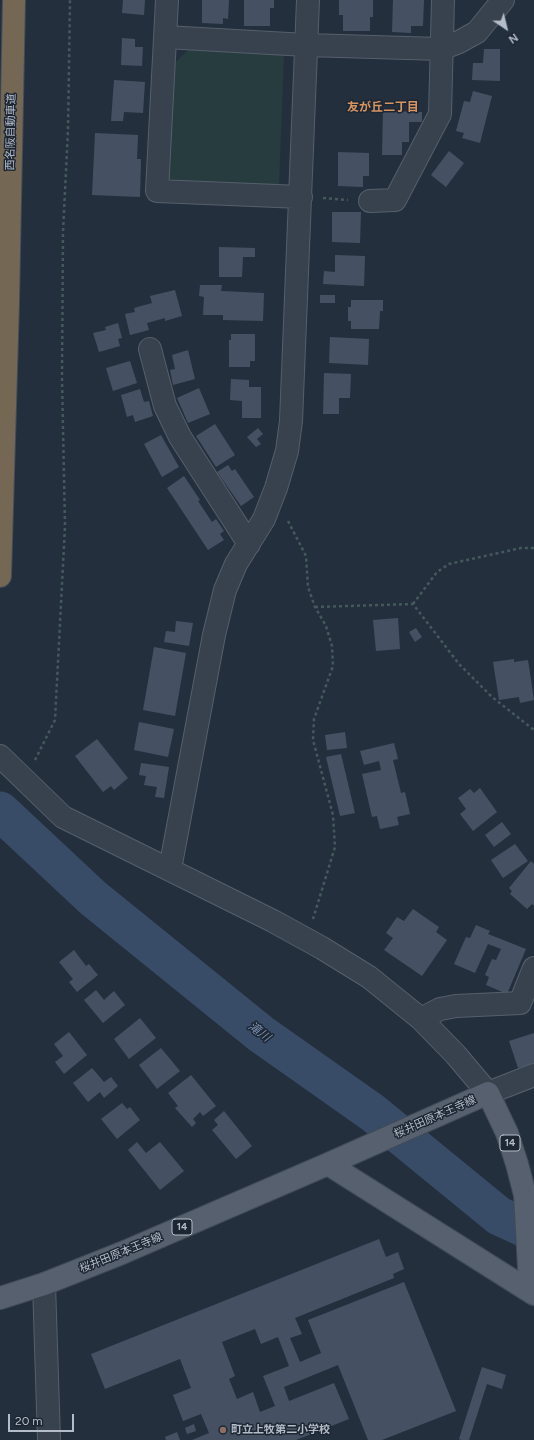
<!DOCTYPE html>
<meta charset="utf-8">
<style>
body{margin:0}
#map{position:relative;width:534px;height:1440px;overflow:hidden;background:#242f3e;font-family:Figtree,sans-serif}
canvas{display:block}
.north{position:absolute;left:486px;top:8px;width:40px;height:40px;-webkit-text-stroke:3px #1d2633;paint-order:stroke;rotate:145deg;font-size:11px;font-weight:700;line-height:16px;text-align:center;color:#b4bcc9}
.north::after{content:'';display:block;margin:auto;width:14px;height:18px;background:#b4bcc9;clip-path:polygon(50% 0,100% 100%,50% 72%,0 100%)}
.scale{position:absolute;left:8px;top:1414px;width:66px;height:18px;box-sizing:border-box;border:2px solid #b4bcc9;border-top:0;padding-left:5px;font-size:12px;line-height:14px;white-space:nowrap;color:#b4bcc9;-webkit-text-stroke:3px #1d2633;paint-order:stroke}
</style>
<div id="map">
<canvas width="534" height="1440"></canvas>
<div class="north">N</div>
<div class="scale">20 m</div>
</div>
<script>
const ctx = document.querySelector('canvas').getContext('2d');
ctx.lineJoin = 'round';
function fillPath(path, color) {
  ctx.fillStyle = color;
  ctx.fill(path, 'evenodd');
}
function shape(rows) {
  const path = new Path2D();
  for (const r of rows) {
    path.moveTo(r[0], r[1]);
    for (let i = 2; i < r.length; i += 2) path.lineTo(r[i], r[i + 1]);
  }
  return path;
}
function trace(path, color, width, dash) {
  ctx.strokeStyle = color;
  ctx.lineWidth = width;
  ctx.lineCap = dash ? 'butt' : 'round';
  ctx.setLineDash(dash || []);
  ctx.stroke(path);
}
function label(font, color, halo, rows, align = 'center') {
  ctx.font = font + ' Figtree,"Noto Sans JP",sans-serif';
  ctx.lineWidth = 3;
  ctx.setLineDash([]);
  ctx.textBaseline = 'middle';
  ctx.strokeStyle = halo;
  ctx.fillStyle = color;
  for (const [text, x, y, turn = 0] of rows) {
    ctx.save();
    ctx.translate(x, y);
    ctx.rotate((+turn || 0) * Math.PI / 180);
    ctx.textAlign = isNaN(turn) ? turn : align;
    if (halo) ctx.strokeText(text, 0, 0);
    ctx.fillText(text, 0, 0);
    ctx.restore();
  }
}
const green = shape([
 [190,48,284,54,279,188,163,184,169,69]
]);
const river = shape([
 [0,811,93,898,261,1034,373,1113,499,1216,534,1232]
]);
const building = shape([
 [123,0,145,0,144,15,122,13],
 [202,0,229,0,228,19,223,18,223,24,202,23],
 [244,0,274,0,274,8,270,8,270,26,244,26],
 [339,0,373,0,373,17,370,17,370,31,343,31,343,15,339,15],
 [393,0,424,0,423,26,411,26,411,33,392,32],
 [122,38,135,39,135,47,143,47,142,66,121,65],
 [484,49,500,49,500,81,472,80,473,63,483,63],
 [114,80,145,82,143,113,124,112,123,121,111,121],
 [473,91,492,96,480,143,462,138,464,133,456,131,464,101,470,102],
 [383,111,422,112,422,122,409,122,409,142,402,142,402,155,382,155],
 [95,133,138,135,137,159,141,159,140,197,92,195],
 [449,151,464,163,446,187,431,175],
 [338,152,369,153,369,176,363,176,363,187,338,186],
 [332,212,361,212,360,243,332,242],
 [219,247,255,248,255,257,243,257,242,277,219,277],
 [335,255,365,256,364,286,323,284,324,271,335,272],
 [200,285,222,285,221,291,264,293,263,321,223,320,223,315,203,315,204,297,199,296],
 [175,290,182,316,165,321,165,318,147,323,149,330,130,335,125,314,135,312,134,308,152,303,150,296],
 [320,295,335,295,335,303,320,303],
 [351,300,383,300,383,311,380,311,379,329,351,329,351,321,348,321,348,307,351,307],
 [118,323,122,338,118,339,120,346,99,352,93,333,106,330,105,327],
 [231,334,255,334,255,361,250,361,250,367,229,367,229,340,231,340],
 [330,337,369,339,368,365,329,363],
 [188,350,195,379,173,385,170,370,175,369,172,355],
 [130,361,137,383,113,391,106,368],
 [324,373,351,374,350,398,339,398,339,414,323,414],
 [231,379,249,380,249,387,261,387,261,418,242,418,242,401,230,400],
 [199,388,210,414,188,423,177,398],
 [140,389,144,402,149,401,153,416,135,422,133,415,127,417,121,395],
 [215,424,235,455,216,467,196,436],
 [258,428,263,434,257,439,261,444,256,447,247,437],
 [161,435,179,467,162,477,144,444],
 [228,465,232,471,235,469,254,497,241,506,217,472],
 [184,476,200,500,198,501,212,522,216,519,224,531,220,534,224,540,208,550,167,488],
 [398,618,400,649,376,651,373,620],
 [176,621,193,623,189,646,164,642,166,631,175,632],
 [416,628,422,637,415,642,409,632],
 [154,647,186,653,175,716,143,710],
 [514,659,514,662,528,660,534,700,520,703,519,697,499,700,493,662],
 [139,722,174,729,168,757,134,750],
 [345,732,347,748,327,750,325,735],
 [97,739,128,778,114,790,111,786,103,792,75,756],
 [394,743,398,759,393,760,401,793,405,792,410,814,397,817,399,825,380,829,377,816,372,817,362,774,381,770,379,761,364,765,360,751],
 [341,754,355,813,340,816,326,757],
 [141,763,169,767,164,798,155,797,157,787,144,785,146,776,139,775],
 [480,788,497,812,473,831,460,814,466,809,458,798,470,789,474,793],
 [502,822,511,834,494,847,485,835],
 [515,844,528,861,503,878,491,860],
 [531,861,534,864,534,906,532,904,527,909,510,894,512,891,509,888],
 [413,909,439,927,436,932,447,940,422,976,384,950,393,938,386,933,397,917,404,921],
 [476,925,490,931,488,934,526,949,507,994,486,985,489,977,485,975,492,959,496,960,501,949,488,944,475,973,454,964,466,937,470,938],
 [74,950,86,966,89,964,98,975,77,992,69,982,73,979,59,962],
 [96,990,104,1000,114,991,125,1005,103,1023,84,1000],
 [140,1018,156,1038,129,1059,114,1039],
 [69,1032,87,1055,64,1074,55,1062,63,1056,54,1044],
 [534,1033,534,1063,518,1068,509,1041],
 [161,1048,180,1071,157,1089,139,1065],
 [92,1068,104,1082,111,1077,118,1086,104,1098,100,1092,88,1102,73,1083],
 [191,1075,216,1106,203,1116,200,1112,193,1119,196,1123,192,1127,175,1108,178,1106,168,1093],
 [122,1103,127,1109,130,1107,140,1120,117,1139,101,1119],
 [224,1111,252,1146,236,1159,212,1130,218,1125,214,1120],
 [137,1142,146,1153,160,1142,184,1171,160,1190,128,1150],
 [379,1239,386,1257,398,1252,404,1269,393,1274,394,1278,295,1318,302,1334,290,1338,300,1362,321,1353,308,1320,404,1282,456,1411,382,1440,368,1440,338,1365,284,1387,289,1401,334,1383,349,1419,296,1440,192,1440,209,1433,201,1414,183,1421,173,1395,191,1388,180,1359,105,1389,91,1354],
 [255,1329,261,1344,278,1337,289,1366,263,1376,275,1406,260,1412,253,1392,237,1399,229,1379,235,1376,222,1342],
 [482,1367,506,1375,502,1389,487,1384,469,1440,461,1440,459,1439],
 [194,1424,196,1431,187,1434,185,1428],
 [177,1432,180,1440,166,1440,165,1437]
]);
const path = shape([
 [323,198,348,200],
 [288,521,306,556,308,587,315,607,326,626,332,646,333,666,314,719,313,740,333,815,335,847,313,919],
 [413,604,437,572,449,564,521,548,534,548],
 [315,607,413,604,459,664,492,697,534,730],
 [35,760,55,720,65,526,62,378,63,232,68,130,70,0]
]);
const minor = shape([
 [167,0,157,191,301,197],
 [165,37,306,45,441,49,459,42,477,32,503,0],
 [370,201,395,200,440,114,443,0],
 [150,349,165,406,180,437,249,544],
 [0,756,63,817,273,921,322,948,369,977,421,1019,456,1055,488,1093,534,1075],
 [170,869,214,635,225,590,236,564,264,519,276,488,287,451,291,421,308,0],
 [421,1019,440,1009,456,1006,520,1003,534,968],
 [44,1284,49,1440]
]);
const major = shape([
 [328,1164,534,1294],
 [0,1298,44,1284,122,1253,328,1164,488,1093,507,1133,517,1164,525,1195,529,1268,534,1287]
]);
const highway = shape([
 [0,576,8,302,14,0]
]);
const markers = [
 [223,1430,4,"#8d6e63"]
];
const shields = [
 [510,1143,20],
 [182,1227,20]
];
const shieldNames = [
 ["14",510,1143],
 ["14",182,1227]
];
const streetNames = [
 ["西名阪自動車道",11,132,-89],
 ["桜井田原本王寺線",435,1117,-24],
 ["桜井田原本王寺線",121,1253,-22]
];
const poiNames = [
 ["町立上牧第二小学校",231,1430]
];
const neighbourhoodNames = [
 ["友が丘二丁目",383,107]
];
const waterNames = [
 ["滝川",259,1032,37]
];
fillPath(green, '#263c3f');
trace(river, '#394c67', 39);
fillPath(building, '#455162');
trace(minor, '#565f6c', 24);
trace(major, '#414a57', 24);
trace(highway, '#434c59', 24);
trace(path, '#44595c', 2.5, [3, 3]);
trace(minor, '#38414e', 22);
trace(major, '#56606e', 22);
trace(highway, '#746855', 22);
for (const [x, y, r, color] of markers) {
  const dot = new Path2D();
  dot.arc(x, y, r, 0, 2 * Math.PI);
  ctx.fillStyle = color;
  ctx.fill(dot);
  trace(dot, '#1d2633', 1.5);
}
for (const [x, y, w] of shields) {
  const box = new Path2D();
  box.roundRect(x - w / 2, y - 8, w, 16, 3);
  ctx.fillStyle = '#1d2633';
  ctx.fill(box);
  trace(box, '#b4bcc9', 1);
}
label('bold 10px', '#b4bcc9', null, shieldNames);
label('11px', '#b4bcc9', '#1d2633', streetNames);
label('bold 11px', '#b4bcc9', '#1d2633', poiNames, 'left');
label('bold 12px', '#d59563', '#1d2633', neighbourhoodNames);
label('italic 12px', '#7c92b1', '#1d2633', waterNames);
</script>
